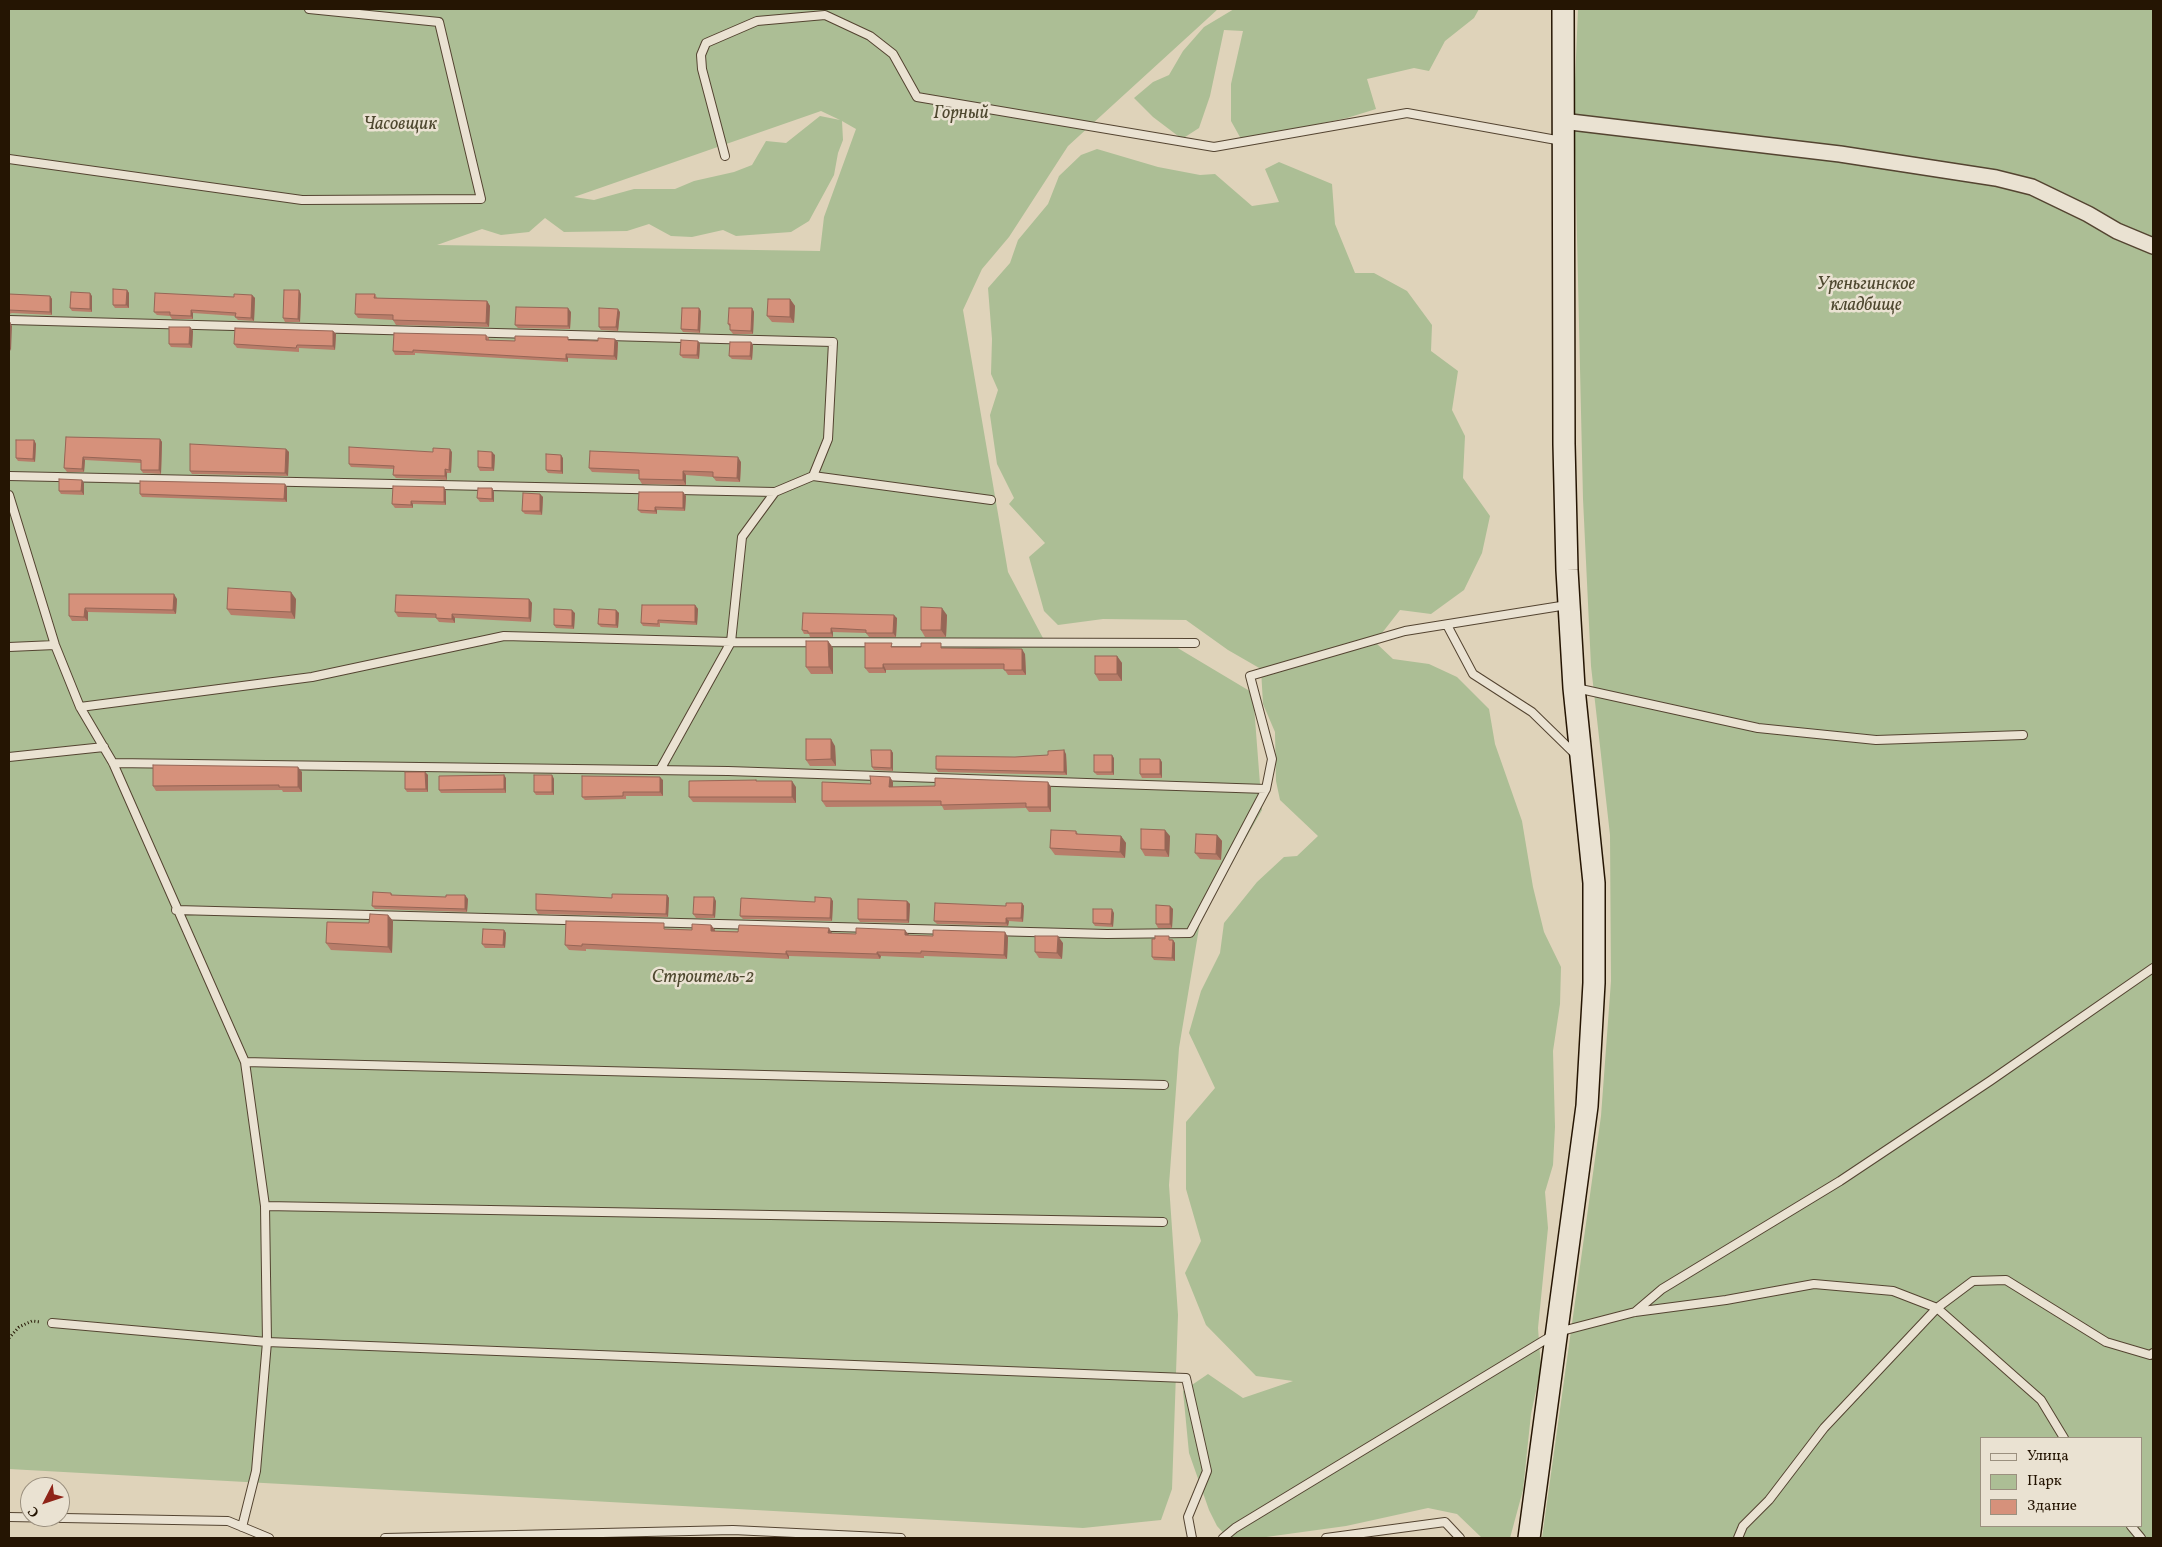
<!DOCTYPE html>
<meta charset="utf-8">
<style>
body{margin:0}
#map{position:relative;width:2162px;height:1547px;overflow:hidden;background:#dfd3ba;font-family:Vollkorn,serif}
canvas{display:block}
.frame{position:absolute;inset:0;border:10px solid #251503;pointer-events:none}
.legend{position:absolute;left:1980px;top:1437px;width:162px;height:90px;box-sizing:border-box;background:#eae2d2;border:1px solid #9b907f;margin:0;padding:6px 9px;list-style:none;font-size:15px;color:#251503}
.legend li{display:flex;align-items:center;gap:10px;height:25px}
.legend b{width:25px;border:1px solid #9b907f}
.north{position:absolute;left:20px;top:1477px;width:50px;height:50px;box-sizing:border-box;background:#eae2d2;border:1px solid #9b907f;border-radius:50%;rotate:229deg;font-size:14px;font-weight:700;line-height:20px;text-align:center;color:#251503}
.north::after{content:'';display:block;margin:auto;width:18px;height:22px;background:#8f2418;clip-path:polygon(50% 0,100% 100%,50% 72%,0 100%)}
</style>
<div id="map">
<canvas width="2162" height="1547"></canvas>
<div class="frame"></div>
<ul class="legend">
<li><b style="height:6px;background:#eae2d2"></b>Улица</li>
<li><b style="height:14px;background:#acbe95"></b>Парк</li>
<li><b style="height:14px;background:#d6917b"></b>Здание</li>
</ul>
<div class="north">С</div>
</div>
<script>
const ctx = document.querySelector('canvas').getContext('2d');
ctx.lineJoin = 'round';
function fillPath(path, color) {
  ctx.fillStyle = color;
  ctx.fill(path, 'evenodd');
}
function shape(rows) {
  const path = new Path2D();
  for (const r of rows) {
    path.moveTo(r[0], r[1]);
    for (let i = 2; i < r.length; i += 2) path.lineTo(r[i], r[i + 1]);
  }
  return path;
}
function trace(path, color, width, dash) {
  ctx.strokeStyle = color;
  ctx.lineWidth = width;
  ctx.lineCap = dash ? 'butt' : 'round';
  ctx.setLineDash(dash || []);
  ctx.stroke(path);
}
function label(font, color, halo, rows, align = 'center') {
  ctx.font = font + ' Vollkorn,serif';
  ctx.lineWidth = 5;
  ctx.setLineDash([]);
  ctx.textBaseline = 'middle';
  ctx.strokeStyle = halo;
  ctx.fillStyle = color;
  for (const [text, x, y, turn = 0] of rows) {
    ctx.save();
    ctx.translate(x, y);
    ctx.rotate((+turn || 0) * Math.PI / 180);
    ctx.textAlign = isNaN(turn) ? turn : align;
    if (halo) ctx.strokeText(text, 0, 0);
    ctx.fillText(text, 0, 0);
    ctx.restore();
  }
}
const green = shape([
 [9,9,1218,9,1068,146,1009,237,982,269,963,310,1008,572,1044,640,1171,644,1253,693,1262,810,1201,916,1179,1048,1169,1185,1178,1315,1172,1489,1161,1520,1083,1528,9,1469],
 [821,111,840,120,820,116,786,143,766,141,752,165,734,172,694,181,675,189,634,189,594,200,574,197],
 [842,121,856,129,824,217,820,251,437,245,482,229,501,235,529,232,545,218,564,232,627,231,649,224,671,236,692,237,723,230,736,236,791,232,809,221,834,175,838,153,843,140],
 [1234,9,1479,9,1474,18,1445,41,1429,71,1414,68,1367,79,1376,109,1347,118,1299,128,1245,146,1231,121,1231,84,1243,31,1224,30,1210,96,1199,128,1182,139,1153,117,1134,98,1153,82,1169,75,1183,51,1204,27],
 [1578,9,2153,9,2153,1538,1542,1538,1601,1116,1611,981,1610,835,1591,666,1583,499,1574,106],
 [1981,1438,2141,1438,2141,1526,1981,1526],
 [1097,149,1158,167,1200,175,1215,174,1252,206,1279,202,1265,169,1279,162,1332,184,1335,224,1355,273,1374,273,1407,291,1432,325,1431,351,1458,371,1452,410,1465,436,1463,478,1490,516,1482,553,1464,590,1431,614,1400,610,1375,642,1393,659,1429,664,1457,677,1489,709,1495,744,1522,821,1533,887,1544,932,1561,967,1560,1004,1553,1051,1555,1127,1553,1165,1545,1192,1548,1228,1538,1328,1541,1368,1531,1414,1523,1490,1510,1538,1482,1538,1457,1514,1428,1508,1346,1526,1259,1538,1228,1538,1217,1526,1209,1510,1189,1453,1183,1391,1208,1374,1243,1398,1293,1381,1256,1376,1206,1325,1185,1273,1201,1241,1186,1189,1186,1122,1215,1088,1189,1033,1201,991,1220,953,1224,923,1257,882,1284,857,1297,856,1318,836,1280,800,1276,781,1275,732,1263,704,1261,669,1228,650,1186,620,1103,619,1058,625,1044,611,1029,557,1045,543,1009,504,1014,498,997,464,990,415,998,390,991,374,992,339,988,288,1010,263,1018,240,1048,204,1059,176,1081,155]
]);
const path = shape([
 [9,1338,19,1327,32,1321,41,1322]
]);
const lane = shape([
 [725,156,702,69,701,55,706,43,757,21,825,15,870,36,893,54,917,97,1214,147,1407,113,1562,141],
 [9,159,302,200,481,199,439,22,309,9],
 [9,320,833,342,828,439,813,476,775,492,742,537,731,642,660,770],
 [9,476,775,492],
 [813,476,991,500],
 [9,495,55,645,80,707,113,763,245,1062,265,1206,267,1342,256,1471,242,1527],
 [1447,625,1473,674,1532,712,1576,755],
 [9,647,55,645],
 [1576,688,1758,728,1876,740,2023,735],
 [80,707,312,677,504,636,731,642,1195,643],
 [9,757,104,747],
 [113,763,728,771,1266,789,1272,759,1250,676,1405,631,1567,605],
 [176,910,1107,934,1190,933,1266,789],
 [245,1062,1164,1085],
 [265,1206,1163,1222],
 [1635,1312,1662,1289,1840,1181,1990,1081,2153,968],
 [52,1323,267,1342,1186,1378,1207,1471,1188,1517,1192,1538],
 [9,1517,228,1521,269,1538],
 [2131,1526,2141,1538],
 [385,1538,733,1530,901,1538],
 [1223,1538,1235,1528,1558,1332,1635,1312,1726,1300,1814,1284,1893,1291,1937,1308,2041,1400,2064,1438],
 [1326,1538,1445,1522,1460,1538],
 [1738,1538,1743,1526,1769,1500,1824,1428,1937,1308,1973,1281,2006,1280,2106,1342,2150,1355,2153,1353]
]);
const street = shape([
 [1562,121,1840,154,1996,178,2032,187,2088,214,2117,231,2153,246]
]);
const secondary = shape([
 [1529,1538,1587,1106,1594,983,1594,883,1574,688,1567,570,1564,444,1563,9]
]);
const wall = shape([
 [127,290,129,293,129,308,115,308,113,305],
 [9,294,50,296,52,299,52,315,12,313,9,314],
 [301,294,300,322,285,322,283,318],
 [375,294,377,298,487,301,490,306,489,327,396,325,393,320,358,318,355,314],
 [252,295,255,298,254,321,238,320,235,317,236,316,193,313,193,319,172,319,170,316,157,315,154,312,234,297],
 [92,296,92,312,72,311,70,308],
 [790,299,795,306,794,323,772,322,767,316],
 [752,308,754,312,753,334,733,334,730,330,730,327,728,324],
 [701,311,700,333,683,332,681,329],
 [571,312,570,329,518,328,515,325],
 [620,312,618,331,601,330,599,327],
 [190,327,193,331,192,348,171,347,169,344],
 [333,331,336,334,335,350,299,348,299,352,237,348,234,344],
 [486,335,489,338,489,340,515,341,569,340,618,342,617,360,568,358,568,362,415,353,415,355,395,355,393,351],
 [751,342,753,345,752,360,732,359,729,356],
 [700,344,699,359,683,358,680,355],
 [66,437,160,439,162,442,161,474,143,473,141,470,141,463,85,460,84,472,67,472,64,468],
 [34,440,36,444,35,462,18,461,16,458],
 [286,449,289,452,288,476,192,474,190,471],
 [433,452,452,452,451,473,447,473,447,480,396,478,393,475,393,469,351,467,349,464],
 [495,455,494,471,480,471,478,467],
 [563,458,563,474,548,473,546,470],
 [741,462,740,482,716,481,713,477,686,475,686,485,642,484,639,479,639,474,592,472,589,468],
 [84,483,84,495,61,494,59,491],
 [287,487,287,502,142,497,140,494],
 [492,488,494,492,494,502,480,502,477,498],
 [446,491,446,505,413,504,413,508,395,508,392,504],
 [683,492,686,496,685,511,657,510,657,514,641,513,638,510],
 [540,494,543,497,542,515,525,514,522,511],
 [69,594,177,599,176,614,88,612,88,621,72,621,69,616],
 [296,599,295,619,231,615,227,609],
 [529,599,532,603,531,622,455,618,455,623,439,622,436,618,398,617,395,612],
 [695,605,698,609,697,625,660,623,660,627,643,626,641,623],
 [616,610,619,613,618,628,601,627,598,624],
 [575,613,574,629,556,628,554,625],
 [947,615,946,637,925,637,921,630],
 [897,618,896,637,869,637,866,633,833,632,833,637,810,637,809,634,804,634,802,630],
 [828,641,833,648,833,674,811,674,806,667],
 [894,647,945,648,1025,654,1026,675,1008,675,1004,669,886,670,886,673,869,673,865,668],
 [1117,656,1122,663,1122,681,1099,681,1095,674],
 [835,746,836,766,810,766,806,760],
 [891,750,893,753,893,771,874,770,872,767],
 [1066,754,1067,775,938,772,936,769,1015,757],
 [1114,758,1114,775,1097,775,1094,772],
 [1162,762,1162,778,1142,778,1140,774],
 [302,772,302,792,283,792,282,790,156,791,153,786],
 [425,772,428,775,428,792,407,792,405,789],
 [552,775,554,779,554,795,536,795,534,792],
 [890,777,893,782,893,787,1051,787,1051,812,1029,812,1026,808,944,810,942,806,826,807,822,801],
 [506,778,506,793,441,793,439,790],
 [663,780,663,796,626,796,626,799,585,800,582,797],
 [757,781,796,787,796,803,693,802,689,797],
 [1076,831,1078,834,1121,836,1126,843,1125,858,1055,855,1050,848],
 [1217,835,1222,841,1221,860,1200,859,1195,853],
 [1170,836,1169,857,1145,856,1141,849],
 [391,893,393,896,468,899,467,912,375,909,372,906],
 [667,895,669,898,668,917,538,914,536,910,612,898],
 [716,901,715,918,696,918,693,914],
 [833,901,832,921,743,919,740,916],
 [907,901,910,904,909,923,860,922,858,919],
 [1022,903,1024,906,1023,922,1009,921,1008,926,937,924,934,921],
 [1170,906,1173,909,1172,928,1158,928,1156,924],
 [1114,913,1113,927,1095,926,1093,923],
 [388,915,393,921,392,953,331,950,326,943],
 [711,925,715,930,715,931,832,933,832,934,856,934,909,935,909,936,933,936,1008,937,1007,959,924,956,924,958,881,956,880,959,789,956,789,959,586,949,586,951,569,950,565,945,668,929,692,930],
 [504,930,506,933,505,948,485,948,482,944],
 [1171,939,1175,943,1175,961,1154,960,1152,957],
 [1063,943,1062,959,1039,958,1035,952]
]);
const shadedWall = shape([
 [127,290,129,293,129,308,126,305],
 [299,290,301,294,300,322,298,319],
 [90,293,92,296,92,312,90,309],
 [252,295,255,298,254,321,251,318],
 [50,296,52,299,52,315,50,312],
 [790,299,795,306,794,323,790,317],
 [487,301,490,306,489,327,486,323],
 [568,308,571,312,570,329,568,326],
 [699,308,701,311,700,333,698,330],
 [752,308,754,312,753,334,751,331],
 [618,309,620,312,618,331,616,327],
 [191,310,193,313,193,319,191,316],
 [10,322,12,326,11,351,9,347],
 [190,327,193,331,192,348,189,344],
 [333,331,336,334,335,350,333,346],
 [615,339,618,342,617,360,614,356],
 [698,341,700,344,699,359,697,355],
 [751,342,753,345,752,360,750,356],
 [566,354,568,358,568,362,566,359],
 [160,439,162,442,161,474,159,470],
 [34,440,36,444,35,462,33,459],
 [286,449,289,452,288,476,285,473],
 [450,449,452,452,451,473,449,470],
 [492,452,495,455,494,471,492,468],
 [561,455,563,458,563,474,561,471],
 [83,457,85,460,84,472,82,469],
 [738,457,741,462,740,482,737,478],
 [445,469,447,473,447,480,445,476],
 [683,471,686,475,686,485,683,480],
 [82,480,84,483,84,495,81,491],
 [285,484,287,487,287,502,284,499],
 [444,487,446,491,446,505,444,502],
 [492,488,494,492,494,502,492,499],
 [683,492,686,496,685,511,683,508],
 [540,494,543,497,542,515,540,511],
 [411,501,413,504,413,508,411,505],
 [655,507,657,510,657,514,655,511],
 [291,592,296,599,295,619,291,612],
 [174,594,177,599,176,614,173,610],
 [529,599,532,603,531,622,529,618],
 [695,605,698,609,697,625,695,622],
 [85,608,88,612,88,621,84,617],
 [942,608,947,615,946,637,941,630],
 [572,610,575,613,574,629,572,626],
 [616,610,619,613,618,628,616,625],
 [452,614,455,618,455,623,452,619],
 [894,615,897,618,896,637,893,633],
 [831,628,833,632,833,637,831,633],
 [828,641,833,648,833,674,829,667],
 [1022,649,1025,654,1026,675,1022,670],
 [1117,656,1122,663,1122,681,1117,674],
 [883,664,886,670,886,673,883,668],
 [831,739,835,746,836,766,831,759],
 [891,750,893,753,893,771,891,768],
 [1064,750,1066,754,1067,775,1064,772],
 [1112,755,1114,758,1114,775,1112,772],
 [1160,759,1162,762,1162,778,1160,774],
 [298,767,302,772,302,792,298,787],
 [425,772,428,775,428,792,426,789],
 [504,775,506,778,506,793,504,789],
 [552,775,554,779,554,795,552,792],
 [660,777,663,780,663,796,660,792],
 [890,777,893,782,893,792,889,787],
 [792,781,796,787,796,803,792,797],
 [1048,782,1051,787,1051,812,1048,807],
 [1165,830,1170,836,1169,857,1165,850],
 [1217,835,1222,841,1221,860,1216,854],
 [1121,836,1126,843,1125,858,1120,852],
 [465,895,468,899,467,912,465,909],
 [667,895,669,898,668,917,666,914],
 [714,897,716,901,715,918,713,915],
 [831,898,833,901,832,921,830,918],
 [907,901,910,904,909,923,907,920],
 [1022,903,1024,906,1023,922,1021,918],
 [1170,906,1173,909,1172,928,1170,924],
 [1112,909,1114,913,1113,927,1111,924],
 [388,915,393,921,392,953,388,947],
 [1006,918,1009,921,1008,926,1006,923],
 [711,925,715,930,714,936,711,931],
 [829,928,832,933,832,938,828,933],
 [504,930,506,933,505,948,503,945],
 [905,930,909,935,908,940,905,935],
 [1005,932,1008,937,1007,959,1004,955],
 [1058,936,1063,943,1062,959,1057,953],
 [1173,940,1175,943,1175,961,1172,958],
 [786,951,789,956,789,959,786,954],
 [877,952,881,956,880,959,877,954]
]);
const building = shape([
 [113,289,127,290,126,305,113,305,113,289],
 [284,290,299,290,298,319,283,318,284,290],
 [71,292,90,293,90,309,70,308,71,292],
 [155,293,234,297,234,294,252,295,251,318,235,317,236,313,191,310,191,316,170,315,170,312,154,312,155,293],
 [9,294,50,296,50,312,9,310,9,294],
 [356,294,375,294,374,298,487,301,486,323,393,320,393,315,355,314,356,294],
 [768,299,790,299,790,317,767,316,768,299],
 [516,307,568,308,568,326,515,325,516,307],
 [599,308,618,309,616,327,599,327,599,308],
 [682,308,699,308,698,330,681,329,682,308],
 [729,308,752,308,751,331,730,330,730,324,728,324,729,308],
 [9,322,10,322,9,345,9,322],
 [169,327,190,327,189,344,169,344,169,327],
 [235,328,333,331,333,346,297,345,296,348,234,344,235,328],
 [394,333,486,335,486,340,515,341,515,336,568,337,568,340,598,341,598,338,615,339,614,356,566,354,566,359,413,350,413,352,393,351,394,333],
 [681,340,698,341,697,355,680,355,681,340],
 [730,342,751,342,750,356,729,356,730,342],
 [66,437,160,439,159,470,141,470,141,460,83,457,82,469,64,468,66,437],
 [16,440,34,440,33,459,16,458,16,440],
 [190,444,286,449,285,473,190,471,190,444],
 [349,447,433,452,433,448,450,449,449,470,445,469,445,476,393,475,394,466,349,464,349,447],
 [478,451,492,452,492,468,478,467,478,451],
 [590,451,738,457,737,478,713,477,713,472,683,471,683,480,639,479,639,470,589,468,590,451],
 [546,454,561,455,561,471,546,470,546,454],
 [59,479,82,480,81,491,59,491,59,479],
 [140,481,285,484,284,499,140,494,140,481],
 [393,486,444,487,444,502,411,501,411,505,392,504,393,486],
 [478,488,492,488,492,499,477,498,478,488],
 [639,492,683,492,683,508,655,507,655,511,638,510,639,492],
 [523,493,540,494,540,511,522,511,523,493],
 [228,588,291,592,291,612,227,609,228,588],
 [69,594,174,594,173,610,85,608,84,617,69,616,69,594],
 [396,595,529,599,529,618,452,614,452,619,436,618,436,614,395,612,396,595],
 [642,605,695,605,695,622,658,620,658,624,641,623,642,605],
 [921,607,942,608,941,630,921,630,921,607],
 [554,609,572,610,572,626,554,625,554,609],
 [599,609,616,610,616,625,598,624,599,609],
 [803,613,894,615,893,633,866,633,866,630,831,628,831,633,808,633,808,631,802,630,803,613],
 [806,641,828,641,829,667,806,667,806,641],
 [865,643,892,643,891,647,921,647,921,643,941,643,941,648,1022,649,1022,670,1004,670,1004,664,883,664,883,668,865,668,865,643],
 [1095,656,1117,656,1117,674,1095,674,1095,656],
 [806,739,831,739,831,759,806,760,806,739],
 [871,750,891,750,891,768,872,767,871,750],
 [1064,750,1064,772,936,769,936,756,1015,757,1048,755,1048,751,1064,750],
 [1094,755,1112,755,1112,772,1094,772,1094,755],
 [1140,759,1160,759,1160,774,1140,774,1140,759],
 [153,765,298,767,298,787,279,787,279,785,153,786,153,765],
 [405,772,425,772,426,789,405,789,405,772],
 [504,775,504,789,439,790,439,776,504,775],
 [534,775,552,775,552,792,534,792,534,775],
 [582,776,660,777,660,792,623,792,623,796,582,797,582,776],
 [870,776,890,777,889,787,935,786,935,778,1048,782,1048,807,1026,807,1026,803,941,805,941,801,822,801,822,782,871,784,870,776],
 [756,780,756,781,792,781,792,797,689,797,689,781,756,780],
 [1141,829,1165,830,1165,850,1141,849,1141,829],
 [1051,830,1076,831,1076,834,1121,836,1120,852,1050,848,1051,830],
 [1196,834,1217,835,1216,854,1195,853,1196,834],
 [373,892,391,893,391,895,446,897,446,895,465,895,465,909,372,906,373,892],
 [536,894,612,898,612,894,667,895,666,914,536,910,536,894],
 [694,897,714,897,713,915,693,914,694,897],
 [815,897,831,898,830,918,740,916,741,898,815,902,815,897],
 [858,899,907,901,907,920,858,919,858,899],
 [935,903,1006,906,1006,903,1022,903,1021,918,1006,918,1006,923,934,921,935,903],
 [1156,905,1170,906,1170,924,1156,924,1156,905],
 [1093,909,1112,909,1111,924,1093,923,1093,909],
 [370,914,388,915,388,947,326,943,327,922,369,923,370,914],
 [566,921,664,923,664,929,692,930,692,924,711,925,711,931,738,932,739,925,829,928,828,933,856,934,856,928,905,930,905,935,933,936,933,930,1005,932,1004,955,921,951,921,953,877,952,877,954,786,951,786,954,582,944,582,946,565,945,566,921],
 [483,929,504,930,503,945,482,944,483,929],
 [1035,936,1058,936,1057,953,1035,952,1035,936],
 [1155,936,1169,936,1169,940,1173,940,1172,958,1152,957,1152,939,1155,939,1155,936]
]);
const parkNames = [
 ["Горный",961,115],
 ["Часовщик",400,126],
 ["Уреньгинское",1866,286],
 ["кладбище",1866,307],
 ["Строитель-2",703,979]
];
fillPath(green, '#acbe95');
trace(lane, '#544431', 10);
trace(street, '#544431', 18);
trace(secondary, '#251503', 24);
trace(path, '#251503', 3, [1, 2.5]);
trace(lane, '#eae2d2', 8);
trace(street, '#eae2d2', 15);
trace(secondary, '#eae2d2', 21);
fillPath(wall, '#b87d6a');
fillPath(shadedWall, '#966656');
fillPath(building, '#d6917b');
trace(building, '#966656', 1);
label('italic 18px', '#4e482f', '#eae2d2', parkNames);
</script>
